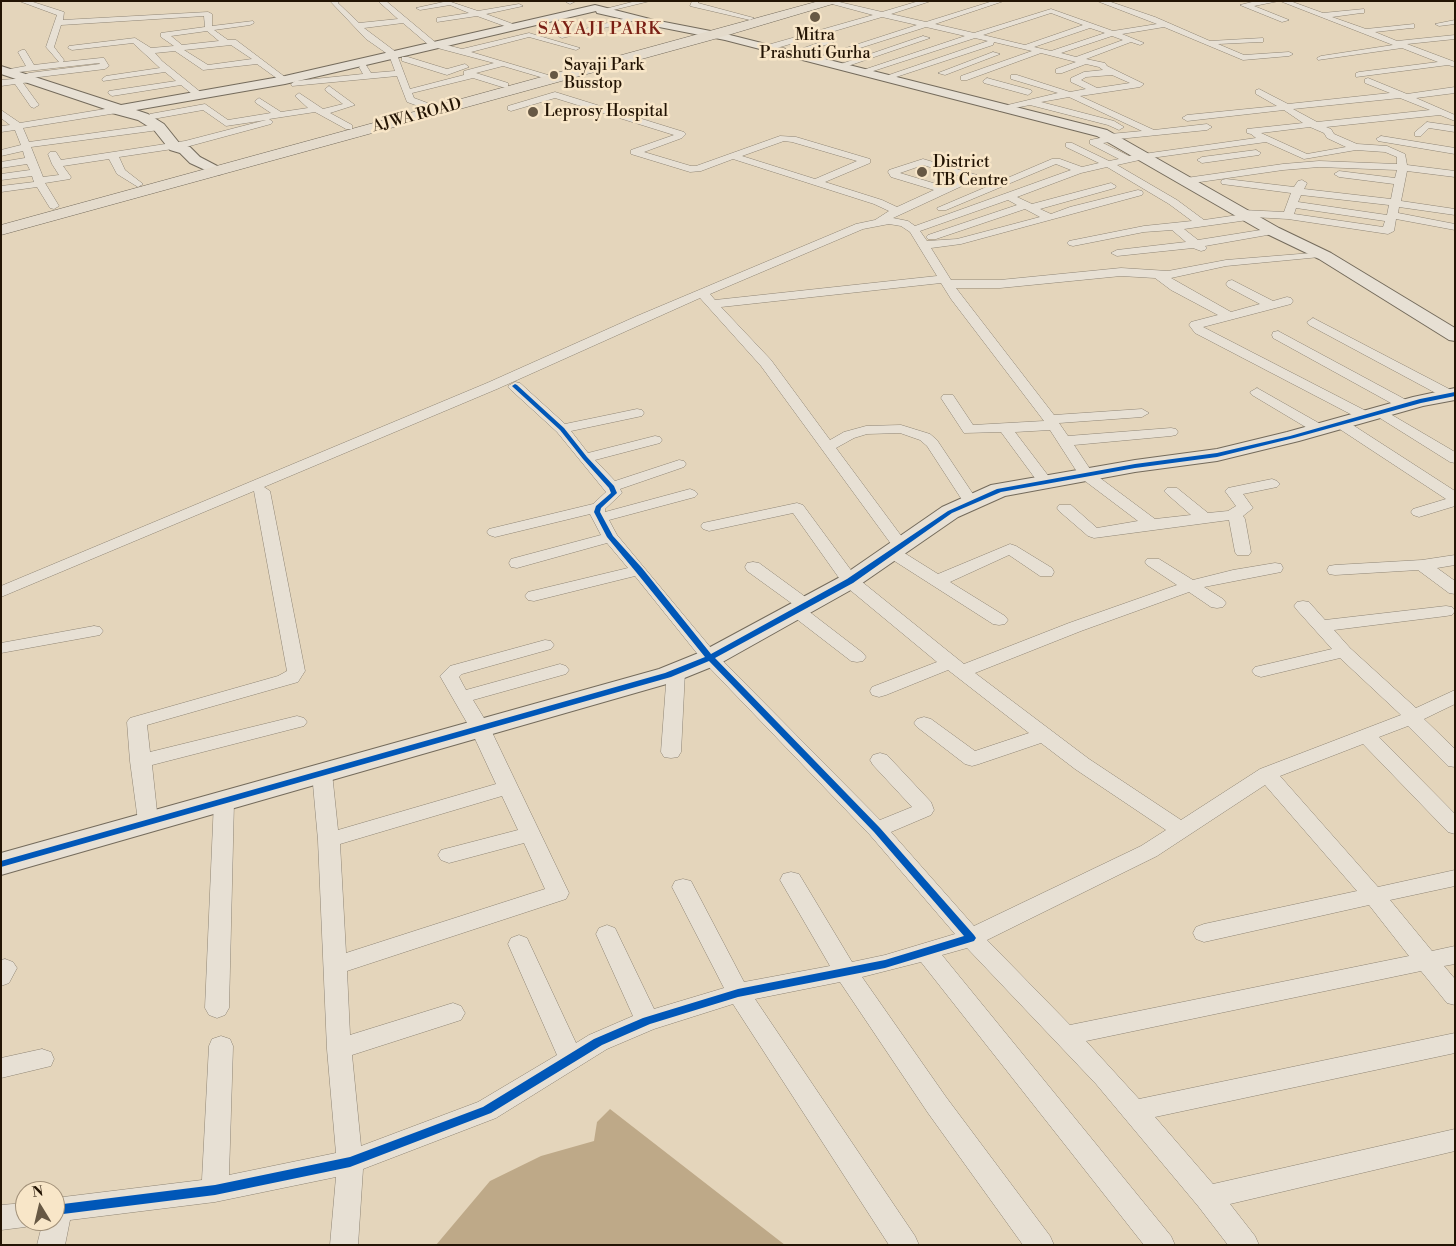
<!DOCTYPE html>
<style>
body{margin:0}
#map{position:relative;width:1456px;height:1246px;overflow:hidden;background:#e4d5bb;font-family:"Libre Bodoni",serif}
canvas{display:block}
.frame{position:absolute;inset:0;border:2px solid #231404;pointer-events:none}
.north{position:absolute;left:15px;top:1181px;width:50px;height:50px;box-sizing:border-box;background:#f8e6c8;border:1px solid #a3927a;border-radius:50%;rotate:351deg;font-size:14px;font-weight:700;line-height:20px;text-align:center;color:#231404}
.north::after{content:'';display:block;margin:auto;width:18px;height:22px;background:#675844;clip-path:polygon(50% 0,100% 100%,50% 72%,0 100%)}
</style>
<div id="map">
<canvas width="1456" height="1246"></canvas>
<div class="frame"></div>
<div class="north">N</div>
</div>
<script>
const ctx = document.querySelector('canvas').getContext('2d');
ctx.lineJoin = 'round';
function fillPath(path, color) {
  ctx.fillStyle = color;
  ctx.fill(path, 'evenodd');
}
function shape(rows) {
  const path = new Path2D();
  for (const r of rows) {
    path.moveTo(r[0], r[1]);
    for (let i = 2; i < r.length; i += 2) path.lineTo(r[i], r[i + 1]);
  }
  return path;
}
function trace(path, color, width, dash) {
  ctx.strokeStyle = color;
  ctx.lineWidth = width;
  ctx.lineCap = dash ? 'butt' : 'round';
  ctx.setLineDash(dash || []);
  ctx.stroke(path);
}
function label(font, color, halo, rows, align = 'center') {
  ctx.font = font + ' "Libre Bodoni",serif';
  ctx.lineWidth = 5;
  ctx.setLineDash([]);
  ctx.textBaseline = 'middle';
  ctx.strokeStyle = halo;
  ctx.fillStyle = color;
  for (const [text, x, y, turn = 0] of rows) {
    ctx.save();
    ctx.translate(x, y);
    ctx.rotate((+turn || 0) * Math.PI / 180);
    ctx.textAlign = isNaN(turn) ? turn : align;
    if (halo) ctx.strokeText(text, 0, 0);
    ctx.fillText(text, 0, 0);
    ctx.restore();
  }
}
const water = shape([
 [610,1109,785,1245,436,1245,490,1181,541,1156,594,1141,597,1122]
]);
const street = shape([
 [19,1,30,1,64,12,63,20,208,12,212,14,212,26,253,21,254,23,250,25,214,30,228,40,236,40,289,80,282,82,257,64,203,70,175,51,155,53,162,61,203,94,203,98,197,98,181,85,112,96,108,93,109,91,176,81,165,72,103,81,102,79,106,76,160,68,133,43,72,50,68,48,69,46,135,38,151,48,174,46,161,37,161,33,205,27,204,16,61,25,54,47,64,60,63,62,101,58,104,58,109,66,105,69,31,78,31,82,23,83,39,105,34,108,31,107,15,84,1,86,1,80,26,78,26,74,29,73,100,64,99,63,10,73,10,69,26,66,18,52,22,50,25,50,34,65,59,62,46,47,57,15,19,1],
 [207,31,219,41,182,45,171,36,207,31],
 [231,45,252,59,208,65,184,50,231,45],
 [330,1,340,1,338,3,359,23,398,19,378,1,386,1,435,42,462,49,529,33,580,48,576,50,529,37,471,52,558,78,554,81,503,66,476,73,508,83,508,87,502,87,473,78,412,93,414,98,441,108,441,112,438,113,407,102,397,76,292,86,291,84,295,81,363,74,359,67,363,64,366,65,371,73,395,71,389,55,366,39,330,1],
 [403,23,430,46,494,63,464,71,464,75,410,89,396,52,364,28,403,23],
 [448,1,478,11,519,4,523,6,486,14,513,24,513,28,510,28,477,16,437,22,437,18,469,13,450,5,420,10,416,8,448,1],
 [576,1,570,4,566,2,567,1,576,1],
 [636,1,650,1,601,13,597,11,636,1],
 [692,1,698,1,698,3,754,18,750,20,690,6,692,1],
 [821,1,835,1,882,12,919,1,931,1,891,14,926,22,993,1,1004,1,935,24,974,33,1051,9,1113,31,1157,24,1097,1,1108,1,1155,17,1210,41,1263,38,1263,42,1260,42,1218,44,1244,55,1289,52,1293,54,1289,56,1243,60,1164,27,1122,34,1144,43,1140,45,1131,42,1086,59,1105,63,1107,66,1144,84,1140,87,1080,96,1154,130,1207,124,1212,127,1207,130,1118,139,1116,141,1103,143,1129,156,1256,138,1251,134,1247,133,1247,129,1303,123,1284,110,1187,121,1182,118,1187,115,1277,106,1256,94,1256,90,1259,89,1288,104,1390,93,1365,83,1365,79,1368,78,1407,94,1455,87,1455,93,1416,98,1455,115,1455,121,1440,115,1326,127,1331,129,1334,134,1357,144,1387,146,1405,154,1407,165,1455,171,1455,177,1407,171,1401,201,1455,209,1455,215,1399,207,1398,213,1455,224,1455,230,1396,219,1394,231,1388,234,1288,219,1253,217,1248,220,1184,229,1198,240,1273,228,1279,231,1273,234,1205,246,1207,248,1205,250,1201,251,1193,248,1117,256,1111,253,1117,250,1186,242,1172,230,1144,232,1073,246,1069,245,1067,243,1069,241,1144,226,1192,221,1169,204,1107,167,1081,173,1017,197,1032,204,1111,183,1116,186,1115,188,1040,209,1051,214,1070,207,1138,190,1142,191,1143,193,1142,195,961,244,931,248,951,280,1000,280,1121,268,1168,271,1226,260,1324,252,1326,254,1320,257,1226,266,1171,278,1231,312,1260,304,1228,287,1226,284,1228,281,1232,280,1273,301,1287,297,1291,298,1293,301,1291,304,1203,327,1370,413,1372,416,1370,419,1360,419,1195,333,1189,325,1191,322,1218,315,1171,290,1155,278,1121,276,1000,288,956,288,1054,415,1142,409,1149,413,1142,417,1059,423,1068,436,1171,428,1176,429,1178,432,1176,435,1171,436,1074,445,1092,472,1155,519,1191,515,1167,494,1164,491,1167,488,1177,488,1208,513,1228,511,1236,506,1225,491,1228,488,1272,479,1277,481,1280,484,1277,487,1243,494,1253,508,1243,516,1245,519,1251,552,1249,555,1237,555,1235,552,1229,520,1094,538,1088,536,1059,511,1057,508,1059,505,1071,505,1097,528,1138,521,1081,478,1050,430,1015,432,1053,482,1050,485,1045,487,1040,485,1001,432,964,433,941,398,943,395,953,395,973,425,1044,421,951,299,941,283,721,307,771,360,830,440,844,432,866,426,901,425,930,434,937,440,979,503,976,506,966,506,927,446,920,440,900,433,867,434,854,438,836,448,908,545,906,548,898,549,938,574,1010,544,1016,546,1052,568,1054,572,1052,576,1040,576,1009,555,950,582,1005,616,1008,620,1005,624,999,625,993,624,885,555,883,552,885,549,894,548,761,366,700,298,497,389,264,487,270,491,305,671,298,682,147,725,150,752,297,716,304,718,307,722,304,726,152,765,158,821,155,826,148,828,141,826,138,821,130,761,127,722,130,718,278,676,287,671,254,491,1,597,1,586,487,383,637,316,856,224,875,220,889,211,874,204,733,159,701,171,690,172,631,154,631,150,674,135,555,98,511,111,508,110,508,106,555,92,684,132,686,134,682,138,644,152,691,166,696,166,780,136,796,137,870,159,870,163,825,182,882,200,897,207,934,190,891,177,888,172,889,170,923,159,977,175,977,179,893,218,908,221,915,226,1071,170,1056,164,946,210,938,210,937,208,1052,159,1060,159,1082,167,1099,163,1066,147,1066,143,1072,143,1109,161,1119,159,1090,144,1090,140,1105,137,1110,134,1142,131,1069,97,1041,102,1114,121,1124,127,1119,130,1108,125,1030,105,999,111,999,107,1058,93,1011,79,1011,75,1017,75,1070,92,1086,89,1071,82,1071,78,1084,72,1103,70,1099,67,1086,64,1062,73,1056,73,1056,69,1076,62,1041,53,967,80,961,80,961,76,1032,51,994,42,993,45,887,80,880,78,988,41,975,38,864,74,857,72,965,36,926,27,816,62,809,60,917,25,882,17,770,50,764,50,764,46,873,15,821,1],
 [1051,13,1083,25,1025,45,983,35,1051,13],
 [1090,28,1105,33,1051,51,1034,47,1090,28],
 [1112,36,1123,40,1076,57,1061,53,1112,36],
 [1112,75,1130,83,1097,88,1081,80,1086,77,1112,75],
 [1400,98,1430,110,1317,122,1293,109,1400,98],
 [1310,127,1324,133,1327,138,1346,147,1307,154,1261,133,1310,127],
 [784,141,792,142,857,161,815,179,742,156,784,141],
 [1266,142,1304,159,1356,150,1385,152,1397,157,1397,164,1319,161,1283,164,1186,178,1181,181,1186,184,1283,170,1319,167,1397,170,1395,178,1339,171,1334,174,1339,177,1394,184,1391,199,1304,189,1307,183,1302,180,1298,181,1294,187,1226,179,1222,180,1221,182,1222,184,1291,193,1284,212,1242,210,1238,211,1237,213,1238,215,1204,220,1177,200,1117,165,1144,159,1266,142],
 [923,165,964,177,943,186,900,173,923,165],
 [1301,195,1389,205,1387,215,1298,202,1301,195],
 [1008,200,1017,205,928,235,926,237,928,239,936,239,1025,209,1040,217,957,239,927,241,920,231,1008,200],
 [1296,208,1385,221,1383,227,1294,214,1296,208],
 [889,224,901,226,910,232,937,276,715,300,710,294,863,229,889,224],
 [1256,1,1279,1,1254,6,1289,20,1282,22,1240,5,1256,1],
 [1280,1,1290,1,1323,13,1364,9,1364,13,1361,13,1332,17,1366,29,1414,24,1414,28,1411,28,1375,32,1397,41,1455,35,1455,39,1407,44,1455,62,1455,67,1448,65,1356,77,1356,73,1359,72,1438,62,1402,48,1318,60,1317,58,1321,56,1393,45,1280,1],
 [634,16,638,18,637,20,562,38,558,36,634,16],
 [1455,20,1455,24,1439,26,1435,24,1455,20],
 [923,36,930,38,842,68,835,66,923,36],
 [827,40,834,42,793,56,786,54,827,40],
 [993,52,1000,54,945,75,938,73,993,52],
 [402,57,408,57,447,69,465,64,469,67,447,75,402,61,402,57],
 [987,78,1031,90,1032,92,1028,95,984,83,983,81,987,78],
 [329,86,355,105,330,113,352,125,352,129,346,129,315,112,269,119,273,122,271,124,186,147,119,157,125,170,143,184,138,187,117,174,109,159,63,166,71,177,70,179,45,183,59,206,54,209,50,208,37,187,1,192,1,186,34,182,32,176,1,180,1,174,30,170,27,164,1,168,1,162,25,158,23,151,1,156,1,150,21,145,15,130,1,132,1,126,10,125,1,118,1,110,20,123,117,107,122,110,117,113,23,128,29,142,159,124,164,127,159,130,31,147,43,177,59,175,52,164,48,154,50,152,56,152,61,160,185,141,266,120,226,126,203,110,153,119,148,116,150,114,205,104,228,120,271,113,256,103,255,101,259,98,281,112,308,108,295,96,299,93,323,109,343,104,326,91,325,89,329,86],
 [1427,122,1455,126,1455,132,1429,128,1421,136,1415,136,1415,132,1427,122],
 [1381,136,1455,148,1455,154,1378,141,1376,139,1381,136],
 [1256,150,1261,153,1259,155,1202,163,1197,160,1202,157,1256,150],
 [1313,318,1455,392,1455,398,1445,398,1309,325,1307,322,1313,318],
 [1278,331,1410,402,1412,405,1405,409,1400,408,1273,338,1272,335,1273,332,1278,331],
 [515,382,520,383,565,424,637,409,642,410,644,413,642,416,571,431,588,453,655,436,660,437,662,440,660,443,595,460,615,481,679,460,684,461,686,464,684,467,620,489,622,493,605,509,605,512,690,489,695,491,698,494,695,497,609,520,617,535,716,654,880,820,912,807,873,765,870,760,873,755,880,753,887,755,931,802,934,810,931,815,891,832,974,926,1141,846,1166,830,1075,769,1041,743,979,764,972,766,965,764,917,727,914,723,917,719,924,717,931,719,975,751,1029,733,948,670,886,695,879,697,872,695,870,691,872,687,937,662,844,585,793,513,709,531,703,529,701,526,703,523,797,503,803,505,856,577,964,664,1069,623,1177,585,1147,565,1145,562,1147,559,1159,559,1193,580,1233,570,1275,563,1281,564,1283,568,1281,572,1204,587,1223,599,1226,603,1223,607,1217,608,1211,607,1189,592,1081,631,975,673,1089,759,1181,820,1260,769,1401,715,1340,658,1261,677,1255,675,1252,671,1255,667,1332,649,1297,610,1294,606,1297,602,1303,601,1309,602,1325,620,1446,606,1452,607,1455,611,1452,615,1446,616,1334,630,1350,648,1416,708,1455,690,1455,704,1424,719,1455,749,1455,767,1448,766,1408,726,1379,737,1455,814,1455,834,1448,832,1363,744,1280,776,1378,887,1455,870,1455,886,1390,900,1432,951,1455,946,1455,964,1444,966,1455,979,1455,1005,1447,1003,1421,971,1086,1041,1139,1099,1455,1033,1455,1053,1155,1117,1213,1184,1455,1129,1455,1151,1230,1204,1255,1236,1259,1245,1228,1245,1198,1206,1096,1084,967,948,942,955,1171,1236,1175,1245,1144,1245,921,962,862,977,946,1097,1050,1236,1054,1245,1023,1245,928,1113,840,982,755,999,915,1236,919,1245,889,1245,733,1004,654,1029,607,1049,496,1118,363,1169,358,1245,330,1245,336,1177,215,1202,70,1220,65,1245,37,1245,43,1221,55,1221,55,1198,202,1180,209,1046,212,1039,221,1036,230,1039,233,1046,229,1175,336,1153,327,1049,318,840,312,773,315,768,322,766,329,768,332,773,338,830,496,784,470,728,440,676,450,666,545,640,551,641,554,645,551,649,462,674,459,677,466,690,560,664,566,666,569,670,566,674,473,700,490,728,569,893,566,899,347,971,350,1035,453,1003,461,1006,465,1013,461,1020,352,1055,361,1146,478,1102,557,1055,508,944,511,938,519,935,527,938,576,1043,589,1035,633,1016,596,934,599,928,607,925,615,928,654,1009,724,988,672,887,675,881,683,879,691,881,744,982,830,966,780,880,783,874,791,872,799,874,852,962,885,955,955,934,870,835,704,662,635,576,534,601,528,600,525,596,528,592,628,568,607,543,517,568,511,567,509,563,511,559,601,535,590,514,495,537,489,535,487,532,489,529,593,504,606,492,557,432,510,389,508,386,515,382],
 [1265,785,1357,891,1204,924,1196,927,1193,933,1196,939,1204,942,1369,905,1409,956,1070,1025,987,940,1157,856,1265,785],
 [502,796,518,830,441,850,438,855,441,860,449,863,524,843,545,889,346,953,340,844,502,796],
 [1257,388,1324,426,1326,429,1324,432,1319,433,1314,432,1252,395,1250,392,1257,388],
 [1380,408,1455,452,1455,463,1450,462,1375,415,1373,412,1375,409,1380,408],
 [1340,419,1345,420,1455,491,1455,506,1419,517,1413,515,1411,512,1413,509,1446,499,1335,426,1333,423,1335,420,1340,419],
 [1455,555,1455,565,1437,568,1455,581,1455,594,1449,593,1418,570,1335,575,1329,574,1327,570,1329,566,1335,565,1422,560,1455,555],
 [753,562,759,563,811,601,814,605,811,609,807,610,863,653,866,657,863,661,857,662,851,661,790,614,787,610,790,606,794,605,747,571,745,567,747,563,753,562],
 [94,626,100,627,103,631,100,635,1,653,1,643,94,626],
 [676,665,682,667,685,671,681,752,678,757,671,758,664,757,661,752,667,671,670,667,676,665],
 [224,794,231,796,234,801,229,1008,225,1015,217,1018,209,1015,205,1008,214,801,217,796,224,794],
 [5,959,13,962,17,968,9,983,1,986,1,960,5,959],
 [42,1049,51,1052,54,1059,51,1066,1,1078,1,1058,42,1049],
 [25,1203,25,1221,36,1221,35,1224,25,1227,1,1230,1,1205,25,1203]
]);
const secondary = shape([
 [595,5,654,20,726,34,1107,130,1279,228,1331,253,1455,328,1455,341,1449,340,1319,259,1267,234,1097,136,725,40,654,26,597,13,596,11,285,84,136,110,148,114,164,124,180,144,190,147,200,157,221,168,223,171,221,174,216,175,190,163,180,153,170,150,154,130,138,120,112,113,111,111,1,74,1,66,121,105,285,76,595,5],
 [1455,388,1455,400,1423,406,1299,441,1217,461,1135,472,1005,496,958,517,858,586,719,664,677,681,1,875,1,853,659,669,701,652,842,576,942,507,991,485,1135,460,1217,449,1287,432,1413,397,1455,388]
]);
const primary = shape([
 [819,1,838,1,836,3,718,38,1,235,1,225,819,1]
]);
const cycleway = shape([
 [515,384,517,385,564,428,587,457,614,486,617,493,601,508,600,512,613,536,642,568,711,654,847,579,948,511,997,489,1135,464,1217,453,1290,436,1420,399,1455,392,1455,396,1421,403,1294,438,1217,457,1135,468,1001,492,952,513,853,583,715,658,880,828,974,935,976,938,974,941,885,968,738,997,650,1024,602,1045,491,1113,350,1167,215,1195,55,1215,55,1205,215,1185,350,1157,483,1107,594,1039,643,1018,738,989,885,960,964,936,874,832,709,661,671,677,1,867,1,861,665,673,705,657,636,572,607,537,594,512,596,506,611,493,609,488,583,459,560,430,513,387,512,386,515,384]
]);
const markers = [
 [815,17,6,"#675844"],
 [554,75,5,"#675844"],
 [533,112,6,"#675844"],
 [922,172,6,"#675844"]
];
const farPoinames = [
 ["Mitra",815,36,"center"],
 ["Prashuti Gurha",815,54,"center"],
 ["Sayaji Park",564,66],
 ["Busstop",564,84],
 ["Leprosy Hospital",544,112],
 ["District",933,163],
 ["TB Centre",933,181]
];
const farStreetnames = [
 ["AJWA ROAD",417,116,-15]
];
const farNeighbourhoodnames = [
 ["SAYAJI PARK",600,30]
];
fillPath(water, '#bea988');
trace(street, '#8f8575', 1);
trace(secondary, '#746b5c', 2);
trace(primary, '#746b5c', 1);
fillPath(street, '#e7e0d4');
fillPath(secondary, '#e7e0d4');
fillPath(primary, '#e4dbcc');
fillPath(cycleway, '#0057b8');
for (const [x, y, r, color] of markers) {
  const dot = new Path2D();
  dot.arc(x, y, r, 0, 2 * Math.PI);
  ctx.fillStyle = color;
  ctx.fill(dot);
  trace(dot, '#f8e6c8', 2);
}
label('16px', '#231404', '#f8e6c8', farPoinames, 'left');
label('16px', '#231404', '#f8e6c8', farStreetnames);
ctx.letterSpacing = '1px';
label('18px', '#7a1f14', '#f8e6c8', farNeighbourhoodnames);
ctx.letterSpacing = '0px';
</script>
